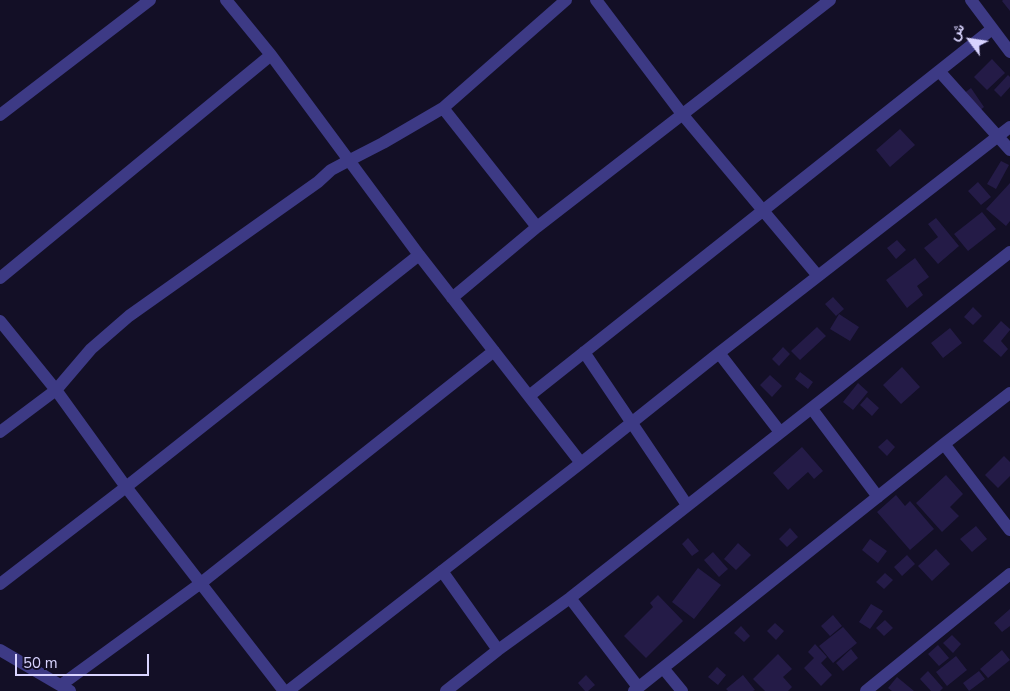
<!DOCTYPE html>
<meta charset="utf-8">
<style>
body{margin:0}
#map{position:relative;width:1010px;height:691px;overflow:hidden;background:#130f26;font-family:"Nunito Sans",Vazirmatn,sans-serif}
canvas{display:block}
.north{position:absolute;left:945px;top:15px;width:50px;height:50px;-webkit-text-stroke:4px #130f26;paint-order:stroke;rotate:301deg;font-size:14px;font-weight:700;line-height:20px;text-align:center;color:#d9d4ff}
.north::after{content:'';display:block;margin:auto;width:18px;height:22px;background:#d9d4ff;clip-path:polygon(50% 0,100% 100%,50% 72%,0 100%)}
.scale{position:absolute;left:15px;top:654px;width:134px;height:22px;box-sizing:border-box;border:2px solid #d9d4ff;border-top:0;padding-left:6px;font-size:15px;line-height:18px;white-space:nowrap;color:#d9d4ff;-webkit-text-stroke:4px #130f26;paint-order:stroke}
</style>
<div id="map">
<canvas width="1010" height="691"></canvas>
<div class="north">ش</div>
<div class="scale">50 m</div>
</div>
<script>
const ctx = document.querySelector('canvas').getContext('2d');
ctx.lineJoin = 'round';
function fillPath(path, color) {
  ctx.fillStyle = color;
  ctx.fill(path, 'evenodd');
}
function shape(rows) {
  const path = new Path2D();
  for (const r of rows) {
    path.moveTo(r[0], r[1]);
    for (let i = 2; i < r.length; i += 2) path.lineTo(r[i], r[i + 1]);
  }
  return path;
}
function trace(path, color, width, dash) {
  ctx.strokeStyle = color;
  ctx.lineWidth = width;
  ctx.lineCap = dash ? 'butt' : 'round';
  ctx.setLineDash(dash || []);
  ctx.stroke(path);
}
const building = shape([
 [1003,0,1010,0,1010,11,1002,1],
 [992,59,1005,73,987,90,974,77],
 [1008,75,1010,77,1010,87,1001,97,994,90],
 [971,88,984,107,977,113,963,94],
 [900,129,915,145,890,167,876,150],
 [1001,161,1009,165,996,189,987,184],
 [978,182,991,197,981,205,968,191],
 [1010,183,1010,221,1006,226,986,209],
 [982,212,996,229,968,251,954,234],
 [936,218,959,246,938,264,924,248,938,237,928,224],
 [897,240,906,250,896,259,887,248],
 [915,258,929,277,917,286,923,295,907,308,886,280],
 [833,297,844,309,836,316,825,304],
 [973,307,982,316,973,325,964,317],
 [839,314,859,327,850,341,830,329],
 [1001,321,1010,329,1010,330,1001,341,1008,349,1001,357,983,341],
 [817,327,826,336,800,360,791,351],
 [950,328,962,343,943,358,931,343],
 [783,347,790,354,779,366,772,359],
 [902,367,920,387,901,404,883,385],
 [800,372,813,382,808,389,795,379],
 [770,375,782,386,772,397,760,385],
 [858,383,868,392,853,410,843,402],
 [867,397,879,408,872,416,860,405],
 [887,439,895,447,887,456,878,447],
 [802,447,823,471,814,479,808,472,788,490,773,473],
 [1004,456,1010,462,1010,476,998,488,985,475],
 [946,475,963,494,950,507,959,516,942,532,916,503],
 [896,495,905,506,910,501,934,529,910,550,877,512],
 [976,526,987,539,972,552,960,539],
 [790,528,798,537,787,547,779,539],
 [688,538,699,551,692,556,682,544],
 [870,539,887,551,878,563,862,550],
 [738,543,751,555,736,570,724,559],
 [936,549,950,564,932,581,918,566],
 [713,552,728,569,719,577,704,560],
 [907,555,915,564,902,576,894,567],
 [698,568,721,585,694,619,672,602],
 [885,573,893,580,884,589,876,582],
 [658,595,683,621,646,658,624,636,653,607,650,603],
 [871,604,883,611,870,629,859,622],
 [1010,609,1010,626,1002,632,994,623],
 [833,615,842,626,830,636,821,626],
 [885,620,893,628,884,636,876,628],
 [775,623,784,631,776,640,767,631],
 [741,626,750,636,744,642,734,633],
 [843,627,857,643,833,663,819,646],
 [952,635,961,644,953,653,943,643],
 [815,644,827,657,821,663,832,675,821,686,804,668,814,658,808,652],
 [938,645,949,658,939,666,928,654],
 [851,649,858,658,843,671,836,663],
 [1002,650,1010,660,988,678,980,669],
 [778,654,792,669,783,677,792,687,788,691,765,691,753,679],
 [956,656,967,670,947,686,936,672],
 [717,667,726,675,718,685,708,677],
 [928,671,943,688,940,691,931,691,920,679],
 [979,671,985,679,969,691,963,683],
 [586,675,595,685,588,691,585,691,578,683],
 [743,675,755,690,753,691,728,691,726,689],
 [897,677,914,691,892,691,888,688]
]);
const street = shape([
 [226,0,271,55,419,255,581,463],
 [596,0,682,114,818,276],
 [971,0,1010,52],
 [939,71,1010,150],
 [443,108,537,227],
 [0,115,150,0],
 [0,278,271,55],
 [452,298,537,227,830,0],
 [0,321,56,390,126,487,284,691],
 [584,352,687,505],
 [719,353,780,432],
 [529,396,992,29],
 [812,409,878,497],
 [0,432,56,390,91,349,129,316,318,182,331,170,348,161,383,143,443,108,566,0],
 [944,444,1010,530],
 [442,571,498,650],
 [0,584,126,487,419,255],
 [570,598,638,687],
 [0,650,70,691],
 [663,668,682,691],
 [61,685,201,583,494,351],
 [288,691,581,463,719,353,1010,127],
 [446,691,498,650,570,598,1010,252],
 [634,691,944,444,1010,393],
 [866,691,1010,574]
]);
fillPath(building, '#241b47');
trace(street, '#3d3a85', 12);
</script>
